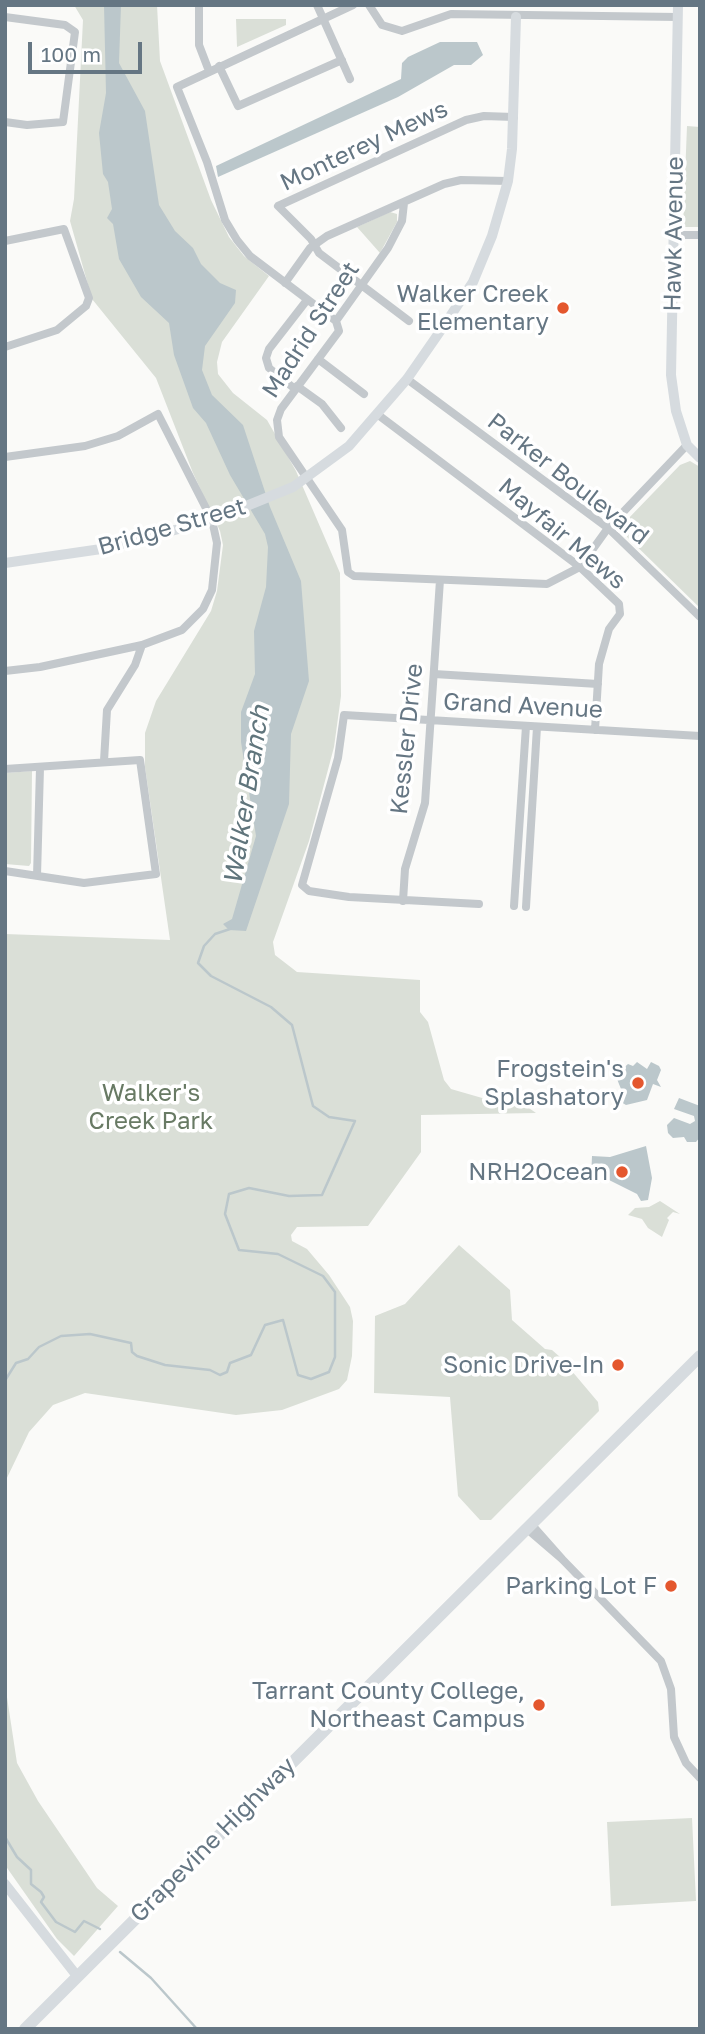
<!DOCTYPE html>
<style>
body{margin:0}
#map{position:relative;width:705px;height:2034px;overflow:hidden;background:#fafaf8;font-family:"Golos Text",sans-serif}
canvas{display:block}
.frame{position:absolute;inset:0;border:7px solid #657683;pointer-events:none}
.scale{position:absolute;left:28px;top:42px;width:114px;height:32px;box-sizing:border-box;border:4px solid #657683;border-top:0;padding-left:9px;font-size:21px;line-height:24px;white-space:nowrap;color:#657683;-webkit-text-stroke:5px #fff;paint-order:stroke}
</style>
<div id="map">
<canvas width="705" height="2034"></canvas>
<div class="frame"></div>
<div class="scale">100 m</div>
</div>
<script>
const ctx = document.querySelector('canvas').getContext('2d');
ctx.lineJoin = 'round';
function fillPath(path, color) {
  ctx.fillStyle = color;
  ctx.fill(path, 'evenodd');
}
function shape(rows) {
  const path = new Path2D();
  for (const r of rows) {
    path.moveTo(r[0], r[1]);
    for (let i = 2; i < r.length; i += 2) path.lineTo(r[i], r[i + 1]);
  }
  return path;
}
function trace(path, color, width, dash) {
  ctx.strokeStyle = color;
  ctx.lineWidth = width;
  ctx.lineCap = dash ? 'butt' : 'round';
  ctx.setLineDash(dash || []);
  ctx.stroke(path);
}
function label(font, color, halo, rows, align = 'center') {
  ctx.font = font + ' "Golos Text",sans-serif';
  ctx.lineWidth = 7;
  ctx.setLineDash([]);
  ctx.textBaseline = 'middle';
  ctx.strokeStyle = halo;
  ctx.fillStyle = color;
  for (const [text, x, y, turn = 0] of rows) {
    ctx.save();
    ctx.translate(x, y);
    ctx.rotate((+turn || 0) * Math.PI / 180);
    ctx.textAlign = isNaN(turn) ? turn : align;
    if (halo) ctx.strokeText(text, 0, 0);
    ctx.fillText(text, 0, 0);
    ctx.restore();
  }
}
const green = shape([
 [74,5,157,5,160,61,211,200,229,237,244,256,269,276,222,342,217,362,218,374,233,393,267,420,296,471,340,573,341,696,334,747,309,841,273,942,275,955,297,972,420,980,420,1012,428,1022,444,1080,451,1089,503,1104,526,1106,536,1113,421,1115,421,1152,368,1226,297,1227,291,1235,292,1241,307,1249,329,1275,350,1307,353,1321,352,1356,347,1380,339,1389,282,1410,236,1415,85,1393,53,1405,29,1432,5,1482,5,934,170,940,145,767,145,733,156,701,211,611,217,591,223,545,220,531,193,473,156,378,92,299,70,221,74,199,83,20],
 [236,19,286,19,286,25,237,47],
 [687,126,700,127,700,227,683,227],
 [390,212,397,214,397,222,380,253,357,227],
 [690,461,700,467,700,608,621,531,625,522,680,465],
 [32,771,31,863,29,866,5,864,5,773],
 [660,1201,680,1214,673,1212,667,1218,669,1220,662,1237,648,1228,642,1219,628,1215,635,1208,649,1207],
 [459,1245,510,1290,512,1320,545,1349,552,1350,560,1357,598,1402,599,1411,491,1520,480,1520,458,1496,450,1397,374,1393,375,1316,405,1304],
 [5,1684,17,1763,38,1801,97,1888,118,1906,74,1956,57,1939,5,1865],
 [692,1818,696,1901,611,1906,607,1822]
]);
const water = shape([
 [104,5,121,5,119,63,145,111,159,205,175,231,193,248,201,264,220,283,236,290,235,303,205,346,202,370,212,395,243,425,270,507,301,581,309,681,291,734,289,804,246,931,229,930,223,924,232,919,256,836,241,742,241,712,255,674,254,631,266,587,268,547,265,534,230,475,206,423,193,408,174,355,169,323,141,297,119,259,113,224,107,218,112,209,108,182,103,174,99,133,106,93],
 [440,42,477,42,483,55,471,65,454,65,398,97,218,177,216,166,401,79,402,63,408,57],
 [637,1062,647,1069,651,1062,659,1066,661,1070,657,1080,661,1087,653,1084,647,1100,626,1105,621,1102,623,1094,617,1079,619,1072,628,1064,633,1066],
 [679,1098,700,1106,700,1137,696,1142,687,1142,684,1137,673,1138,668,1133,667,1125,674,1118,690,1124,695,1121,694,1116,674,1109],
 [646,1146,652,1178,648,1200,641,1201,637,1194,609,1180,591,1179,592,1156,610,1157]
]);
const stream = shape([
 [5,1386,6,1379,16,1363,28,1359,39,1347,61,1336,90,1334,131,1343,132,1352,137,1356,165,1365,210,1370,220,1375,227,1372,230,1363,251,1355,265,1325,283,1320,298,1375,311,1379,329,1372,335,1357,335,1292,323,1276,278,1254,239,1250,225,1214,229,1194,249,1188,289,1196,322,1195,355,1121,329,1117,313,1106,292,1025,271,1007,211,976,198,963,204,946,215,934,230,929],
 [5,1837,17,1857,31,1870,31,1884,41,1892,44,1897,41,1902,56,1922,75,1932,84,1921,100,1929],
 [120,1952,151,1978,197,2029]
]);
const street = shape([
 [199,5,199,45,209,71],
 [317,5,350,79],
 [369,5,382,25,402,31,451,14,678,17],
 [5,17,65,25,75,32,63,122,27,125,5,122],
 [219,66,238,106,342,60],
 [404,203,402,221,388,248,336,321,339,331,281,409,277,420,279,437,342,530,348,572,354,576,547,584,580,567,608,528,687,445],
 [674,235,700,235],
 [5,241,64,229,89,298,86,306,57,330,5,347],
 [285,283,310,248,327,236,444,184,461,180,508,181],
 [336,321,250,256,237,240,225,220,207,162,177,87,353,5],
 [409,321,319,253,311,239,278,206,466,120,484,116,514,117],
 [318,359,364,394],
 [407,379,608,528,700,617],
 [297,386,322,404,341,428],
 [295,389,269,368,266,358,269,349,307,300],
 [377,414,580,567,619,604,620,614,609,629,599,664,595,730],
 [5,457,85,446,118,436,158,414,212,520,217,543,212,590,203,609,182,630,142,645,40,667,5,671],
 [434,674,598,684],
 [104,761,107,710,135,665,142,645],
 [5,769,140,760,156,874,84,883,5,871],
 [37,876,40,768],
 [403,901,405,869,425,803,440,580],
 [479,904,349,897,309,891,302,885,338,758,344,715,700,736],
 [514,906,526,726],
 [526,907,537,727],
 [531,1524,562,1559],
 [527,1529,562,1559,661,1661,671,1689,674,1737,686,1763,700,1778]
]);
const secondary = shape([
 [678,5,671,375,676,411,687,445,700,458],
 [5,563,108,548,212,520,293,487,349,446,407,379,441,330,473,282,492,236,508,181,512,149,516,17],
 [5,1884,77,1976]
]);
const primary = shape([
 [25,2029,700,1356]
]);
const markers = [
 [563,308,7,"#e4572e"],
 [638,1083,7,"#e4572e"],
 [622,1172,7,"#e4572e"],
 [618,1365,7,"#e4572e"],
 [671,1586,7,"#e4572e"],
 [539,1705,7,"#e4572e"]
];
const streetNames = [
 ["Monterey Mews",364,146,-25],
 ["Hawk Avenue",674,234,-89],
 ["Madrid Street",311,330,-57],
 ["Parker Boulevard",568,479,38],
 ["Bridge Street",172,527,-16],
 ["Mayfair Mews",562,534,40],
 ["Grand Avenue",523,706,3],
 ["Kessler Drive",407,739,-84],
 ["Grapevine Highway",213,1840,-45]
];
const poiNames = [
 ["Walker Creek",549,294],
 ["Elementary",549,322],
 ["Frogstein's",624,1069],
 ["Splashatory",624,1097],
 ["NRH2Ocean",608,1172],
 ["Sonic Drive-In",604,1365],
 ["Parking Lot F",657,1586],
 ["Tarrant County College,",525,1691],
 ["Northeast Campus",525,1719]
];
const parkNames = [
 ["Walker's",151,1093],
 ["Creek Park",151,1121]
];
const waterNames = [
 ["Walker Branch",247,795,-81]
];
fillPath(green, '#dadfd7');
fillPath(water, '#bbc7cb');
trace(stream, '#bbc7cb', 2.5);
trace(street, '#c3c8cc', 8);
trace(secondary, '#d6dbdf', 10);
trace(primary, '#d6dbdf', 12);
for (const [x, y, r, color] of markers) {
  const dot = new Path2D();
  dot.arc(x, y, r, 0, 2 * Math.PI);
  ctx.fillStyle = color;
  ctx.fill(dot);
  trace(dot, '#fff', 2.5);
}
label('24px', '#657683', '#fff', streetNames);
label('24px', '#657683', '#fff', poiNames, 'right');
label('24px', '#687a64', '#fff', parkNames);
label('italic 26px', '#60757c', '#fff', waterNames);
</script>
